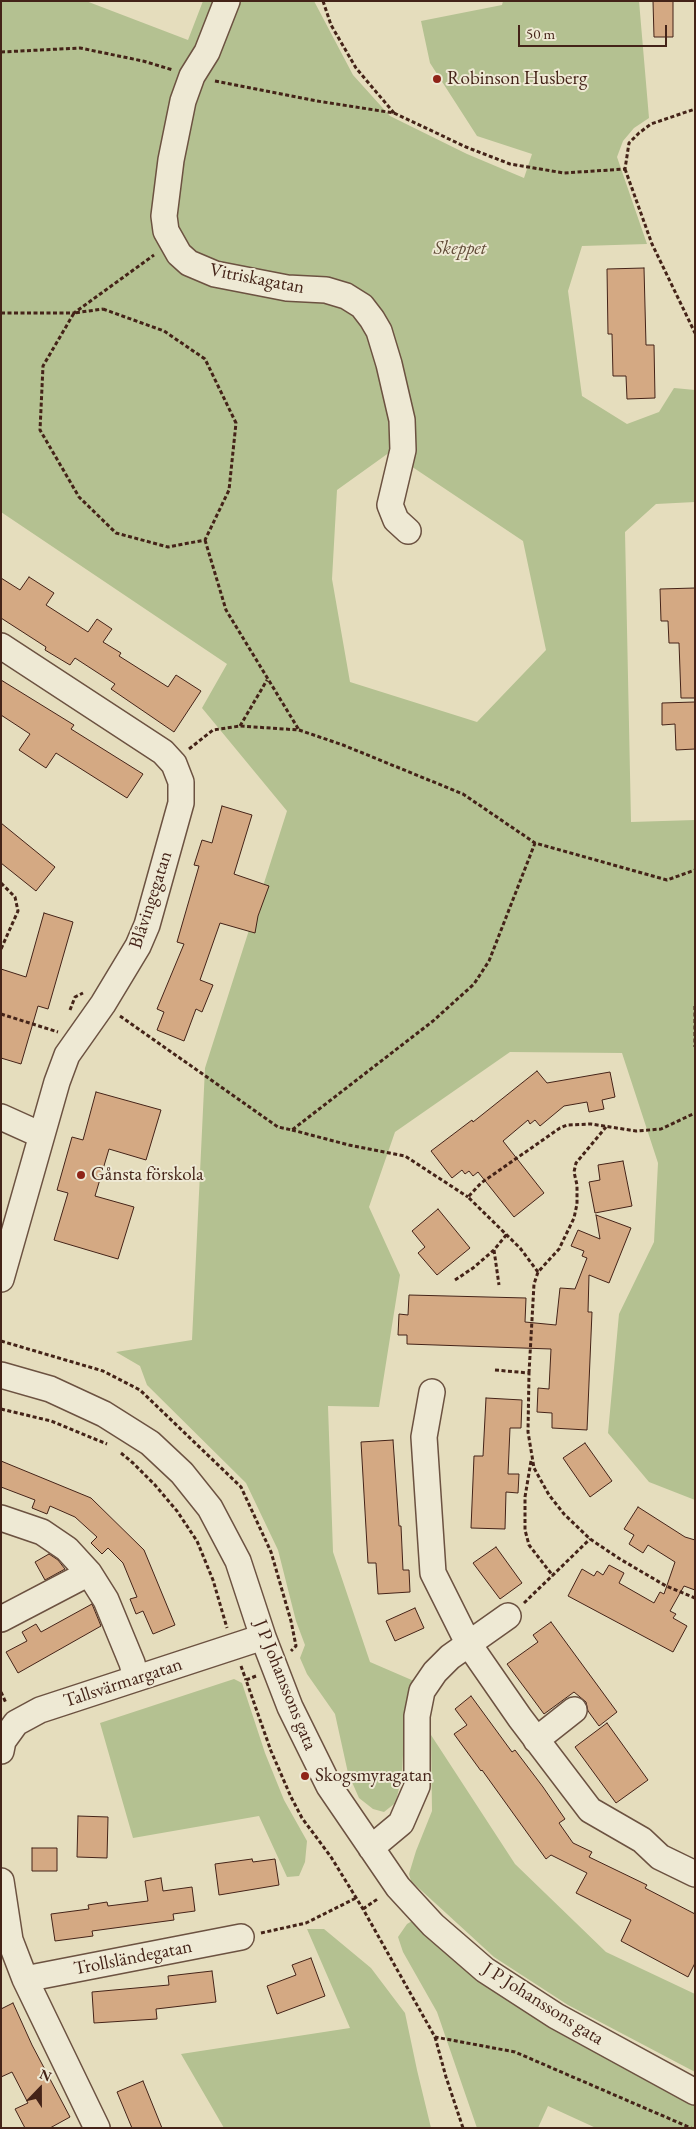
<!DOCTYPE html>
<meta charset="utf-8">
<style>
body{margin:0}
#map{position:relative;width:696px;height:2129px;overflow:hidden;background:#e5ddbd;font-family:"EB Garamond",serif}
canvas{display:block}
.frame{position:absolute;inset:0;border:2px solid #442318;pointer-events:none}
.north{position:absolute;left:15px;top:2064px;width:50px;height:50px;-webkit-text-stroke:4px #eee9d4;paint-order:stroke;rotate:22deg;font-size:14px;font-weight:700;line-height:20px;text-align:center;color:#442318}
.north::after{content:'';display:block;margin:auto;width:18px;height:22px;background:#442318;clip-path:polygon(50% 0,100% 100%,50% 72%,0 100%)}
.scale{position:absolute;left:518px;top:25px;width:149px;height:22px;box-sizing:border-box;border:2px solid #442318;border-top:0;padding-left:6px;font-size:15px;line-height:18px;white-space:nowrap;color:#442318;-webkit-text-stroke:4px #eee9d4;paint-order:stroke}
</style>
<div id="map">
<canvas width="696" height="2129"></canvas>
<div class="frame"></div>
<div class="north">N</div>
<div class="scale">50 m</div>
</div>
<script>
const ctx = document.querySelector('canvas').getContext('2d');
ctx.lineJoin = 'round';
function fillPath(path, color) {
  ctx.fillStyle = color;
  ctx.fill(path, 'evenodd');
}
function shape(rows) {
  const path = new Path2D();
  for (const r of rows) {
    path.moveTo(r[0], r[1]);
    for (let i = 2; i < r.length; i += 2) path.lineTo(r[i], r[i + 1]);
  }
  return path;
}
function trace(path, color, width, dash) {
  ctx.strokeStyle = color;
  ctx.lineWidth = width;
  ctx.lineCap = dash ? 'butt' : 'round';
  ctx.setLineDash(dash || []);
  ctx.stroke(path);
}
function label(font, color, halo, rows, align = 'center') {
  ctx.font = font + ' "EB Garamond",serif';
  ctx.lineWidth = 4;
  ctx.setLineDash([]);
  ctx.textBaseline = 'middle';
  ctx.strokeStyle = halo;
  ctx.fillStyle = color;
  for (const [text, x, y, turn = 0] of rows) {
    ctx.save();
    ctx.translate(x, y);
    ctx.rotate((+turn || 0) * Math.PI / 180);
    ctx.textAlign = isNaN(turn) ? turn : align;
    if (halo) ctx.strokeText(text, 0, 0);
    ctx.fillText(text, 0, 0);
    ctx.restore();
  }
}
const green = shape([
 [1,1,86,1,188,40,203,1,314,1,353,75,390,116,467,154,524,178,532,154,477,136,430,63,421,21,502,5,503,1,639,1,649,118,634,128,623,141,617,157,647,244,582,246,568,291,582,396,627,424,659,412,674,388,695,390,695,502,656,504,625,532,631,822,695,820,695,1500,649,1482,608,1433,619,1314,654,1242,658,1163,622,1053,510,1052,395,1132,369,1207,400,1275,379,1407,328,1406,333,1552,370,1662,414,1681,405,1712,402,1776,397,1797,394,1804,384,1812,373,1809,359,1798,348,1773,335,1714,307,1674,300,1658,305,1645,296,1621,278,1550,246,1483,147,1385,140,1366,116,1352,192,1340,205,1068,287,811,202,708,227,664,1,512],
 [390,452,523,541,546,650,477,722,350,682,332,579,337,490],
 [234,1679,242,1683,265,1753,284,1800,307,1841,305,1862,299,1876,287,1877,259,1816,133,1838,100,1723],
 [431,1735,515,1864,606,1952,695,1994,695,2072,568,2005,494,1957,411,1881,409,1874,416,1851,432,1811],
 [414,1920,695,2103,695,2128,596,2128,548,2106,538,2128,477,2128,437,2012,403,1952,398,1937,407,1924],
 [307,1929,324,1929,371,1968,405,2013,417,2070,431,2128,224,2128,181,2054,350,2028]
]);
const building = shape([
 [653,1,673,1,673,37,654,37,653,1],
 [644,268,646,345,654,345,655,398,627,399,626,376,613,376,612,334,608,334,607,269,644,268],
 [29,577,54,593,46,605,88,632,97,619,112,629,103,642,121,653,119,656,168,687,176,675,201,691,174,732,111,689,115,684,75,658,70,665,45,650,46,647,1,618,1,578,20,590,29,577],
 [695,588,695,698,681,698,679,643,669,643,668,621,661,621,660,589,695,588],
 [1,680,74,725,71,729,143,774,127,798,56,753,46,768,19,750,30,734,1,715,1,680],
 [695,702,695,749,676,750,675,724,662,725,662,703,695,702],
 [222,806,252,815,234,874,269,886,258,916,255,933,220,923,200,980,213,985,202,1012,196,1009,184,1041,157,1030,164,1012,157,1009,184,944,177,942,199,866,194,865,202,840,212,843,222,806],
 [1,823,55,867,36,891,1,863,1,823],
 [44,913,73,922,48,1009,38,1006,21,1064,1,1058,1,969,26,977,44,913],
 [537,1071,547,1083,610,1072,615,1097,602,1100,604,1109,589,1112,587,1102,564,1106,540,1126,535,1120,530,1124,528,1120,503,1141,544,1193,514,1217,478,1172,473,1176,469,1171,465,1174,462,1170,452,1178,431,1151,472,1120,473,1122,537,1071],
 [96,1092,161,1110,146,1160,109,1149,95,1196,134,1207,118,1259,54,1240,68,1193,57,1190,72,1137,83,1140,96,1092],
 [623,1161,632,1206,595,1213,589,1182,600,1180,598,1165,623,1161],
 [438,1209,470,1248,437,1275,418,1253,425,1247,412,1231,438,1209],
 [596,1215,631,1228,609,1283,589,1275,588,1312,592,1312,587,1430,552,1428,552,1413,537,1412,538,1388,549,1389,551,1349,407,1344,407,1335,398,1335,399,1314,408,1315,409,1295,526,1298,525,1322,556,1325,560,1288,575,1289,587,1258,582,1256,584,1251,571,1246,578,1230,600,1239,596,1215],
 [486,1398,522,1400,521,1428,510,1428,508,1474,519,1474,518,1493,506,1492,505,1529,471,1528,474,1456,483,1456,486,1398],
 [393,1440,399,1526,401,1526,403,1570,409,1570,410,1592,378,1594,376,1563,368,1563,361,1442,393,1440],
 [585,1443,612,1481,590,1497,563,1458,585,1443],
 [1,1461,91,1498,144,1550,175,1625,153,1634,143,1611,136,1614,130,1599,137,1597,123,1563,108,1548,102,1554,91,1543,97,1537,75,1517,50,1506,47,1514,32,1508,35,1500,1,1487,1,1461],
 [638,1507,685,1537,695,1540,695,1590,684,1586,670,1611,676,1614,673,1618,687,1626,673,1652,568,1596,582,1569,594,1576,597,1571,603,1575,609,1565,624,1573,619,1583,654,1603,660,1592,664,1594,675,1562,648,1545,643,1553,629,1544,634,1535,624,1529,638,1507],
 [496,1547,522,1583,500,1599,473,1563,496,1547],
 [49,1554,58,1560,65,1569,45,1580,35,1562,49,1554],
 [92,1604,101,1626,18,1673,6,1652,27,1641,22,1632,36,1624,41,1632,92,1604],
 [415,1608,424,1628,395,1641,386,1621,415,1608],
 [551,1622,617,1712,599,1726,588,1711,586,1702,574,1692,544,1714,507,1664,538,1642,533,1635,551,1622],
 [471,1696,512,1752,515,1750,543,1787,565,1819,559,1823,573,1843,592,1852,589,1857,647,1885,645,1888,695,1914,695,1963,688,1977,621,1941,631,1920,576,1893,587,1873,551,1855,546,1859,482,1770,481,1771,454,1734,467,1725,455,1709,471,1696],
 [607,1723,648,1780,616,1803,575,1747,607,1723],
 [78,1816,108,1817,107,1858,77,1857,78,1816],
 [32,1848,57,1848,57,1871,32,1871,32,1848],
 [252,1859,253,1862,275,1859,279,1885,219,1895,215,1864,252,1859],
 [161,1878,163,1891,192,1887,195,1911,173,1914,174,1920,92,1931,93,1936,55,1941,51,1914,89,1909,88,1905,107,1902,108,1906,148,1901,145,1881,161,1878],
 [311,1958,325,1996,277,2014,267,1986,296,1975,292,1965,311,1958],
 [212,1971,216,2002,156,2009,157,2019,94,2023,92,1992,169,1985,168,1976,212,1971],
 [13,2003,32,2045,70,2117,50,2128,25,2128,15,2109,28,2103,12,2072,1,2077,1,2009,13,2003],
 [143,2081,162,2128,132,2128,117,2092,143,2081]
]);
const path = shape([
 [323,1,331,25,356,68,394,113],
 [1,52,80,48,143,61,173,70],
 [215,81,317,101,394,113,466,147,510,164,564,173,625,169,629,143,639,133,651,124,695,109],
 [625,169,652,244,695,333],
 [103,309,164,331,205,359,236,423,229,490,205,540,168,547,116,533,79,497,40,430,43,366,74,313,103,309],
 [1,313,74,313,154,255],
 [205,540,226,610,299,730],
 [240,726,267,680],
 [189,749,213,730,240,726,299,730,343,745,463,794,535,843,667,880,695,870],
 [1,883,15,897,18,911,1,949],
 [695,1006,695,1047],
 [70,1010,75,997,83,993],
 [1,1014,58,1032],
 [120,1016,278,1127,292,1130,433,1021,474,984,489,961,535,843],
 [292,1130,349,1145,405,1156,468,1197],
 [494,1250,499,1285],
 [538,1272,520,1248,468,1197,481,1183,560,1128,567,1125,591,1124,636,1131,661,1129,695,1113],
 [455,1280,473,1268,494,1250,507,1234],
 [1,1341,103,1371,140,1390,241,1487,271,1552,291,1621,296,1646,291,1651],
 [495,1370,529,1373,528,1432,534,1468,549,1495,564,1514,590,1539,620,1559,666,1586,695,1598],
 [529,1373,534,1284,538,1272,559,1249,574,1218,577,1204,577,1185,574,1172,576,1163,606,1127],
 [1,1409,51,1421,107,1444],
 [121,1453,133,1463,155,1485,177,1511,197,1541,213,1580,227,1628],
 [531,1461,525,1497,525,1530,529,1545,553,1576],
 [524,1603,590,1539],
 [241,1666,246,1680],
 [256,1676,246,1680,271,1751,291,1797,302,1818,331,1857,363,1909,435,2037,515,2052,691,2128],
 [1,1692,6,1703],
 [363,1909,379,1898],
 [261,1933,306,1923,356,1898],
 [435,2037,446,2077,463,2128]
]);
const minor = shape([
 [227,1,207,52,192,76,183,101,171,160,164,216,166,231,179,254,189,263,215,274,287,288,326,290,346,296,362,306,372,319,379,331,389,364,402,420,403,450,390,505,396,520,408,531],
 [1,646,163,752,174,764,181,782,181,803,147,925,138,946,103,1004,67,1055,57,1082,1,1279],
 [1,1117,41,1135],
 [1,1375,50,1389,104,1414,150,1443,182,1473,210,1508,238,1561,263,1637,290,1707,329,1786,398,1887,433,1925,485,1970,556,2016,695,2092],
 [432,1392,424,1437,433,1573,468,1643,520,1718,590,1810,642,1840,660,1857,695,1874],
 [1,1518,42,1532,67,1549,89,1573,106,1600,132,1663,136,1678],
 [1,1619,89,1573],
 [536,1740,574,1710],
 [1,1751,3,1741,16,1723,40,1710,263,1637],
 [371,1848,401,1823,417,1786,417,1716,422,1691,435,1672,450,1657,508,1616],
 [1,1881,10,1940,25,1979,97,2128],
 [25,1979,241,1937]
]);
const markers = [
 [437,79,5,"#8f2418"],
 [81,1175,5,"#8f2418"],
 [305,1776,5,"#8f2418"]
];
const poiNames = [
 ["Robinson Husberg",447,79],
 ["Gånsta förskola",91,1175],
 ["Skogsmyragatan",315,1776]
];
const parkNames = [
 ["Skeppet",460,249]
];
const streetNames = [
 ["Vitriskagatan",257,279,11],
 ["Blåvingegatan",151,900,-72],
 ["Tallsvärmargatan",123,1683,-18],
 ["J P Johanssons gata",285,1685,68],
 ["Trollsländegatan",133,1958,-11],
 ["J P Johanssons gata",543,2004,32]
];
fillPath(green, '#b4c191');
fillPath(building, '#d4a983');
trace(building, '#442318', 1);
trace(minor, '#6c5241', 28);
trace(path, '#442318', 3, [4, 2.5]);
trace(minor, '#eee9d4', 25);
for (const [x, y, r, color] of markers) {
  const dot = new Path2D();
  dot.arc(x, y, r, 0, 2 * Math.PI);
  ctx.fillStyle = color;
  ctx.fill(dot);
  trace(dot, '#eee9d4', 2);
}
label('19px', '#442318', '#eee9d4', poiNames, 'left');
label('italic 19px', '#604a36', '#eee9d4', parkNames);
label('19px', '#442318', '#eee9d4', streetNames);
</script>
